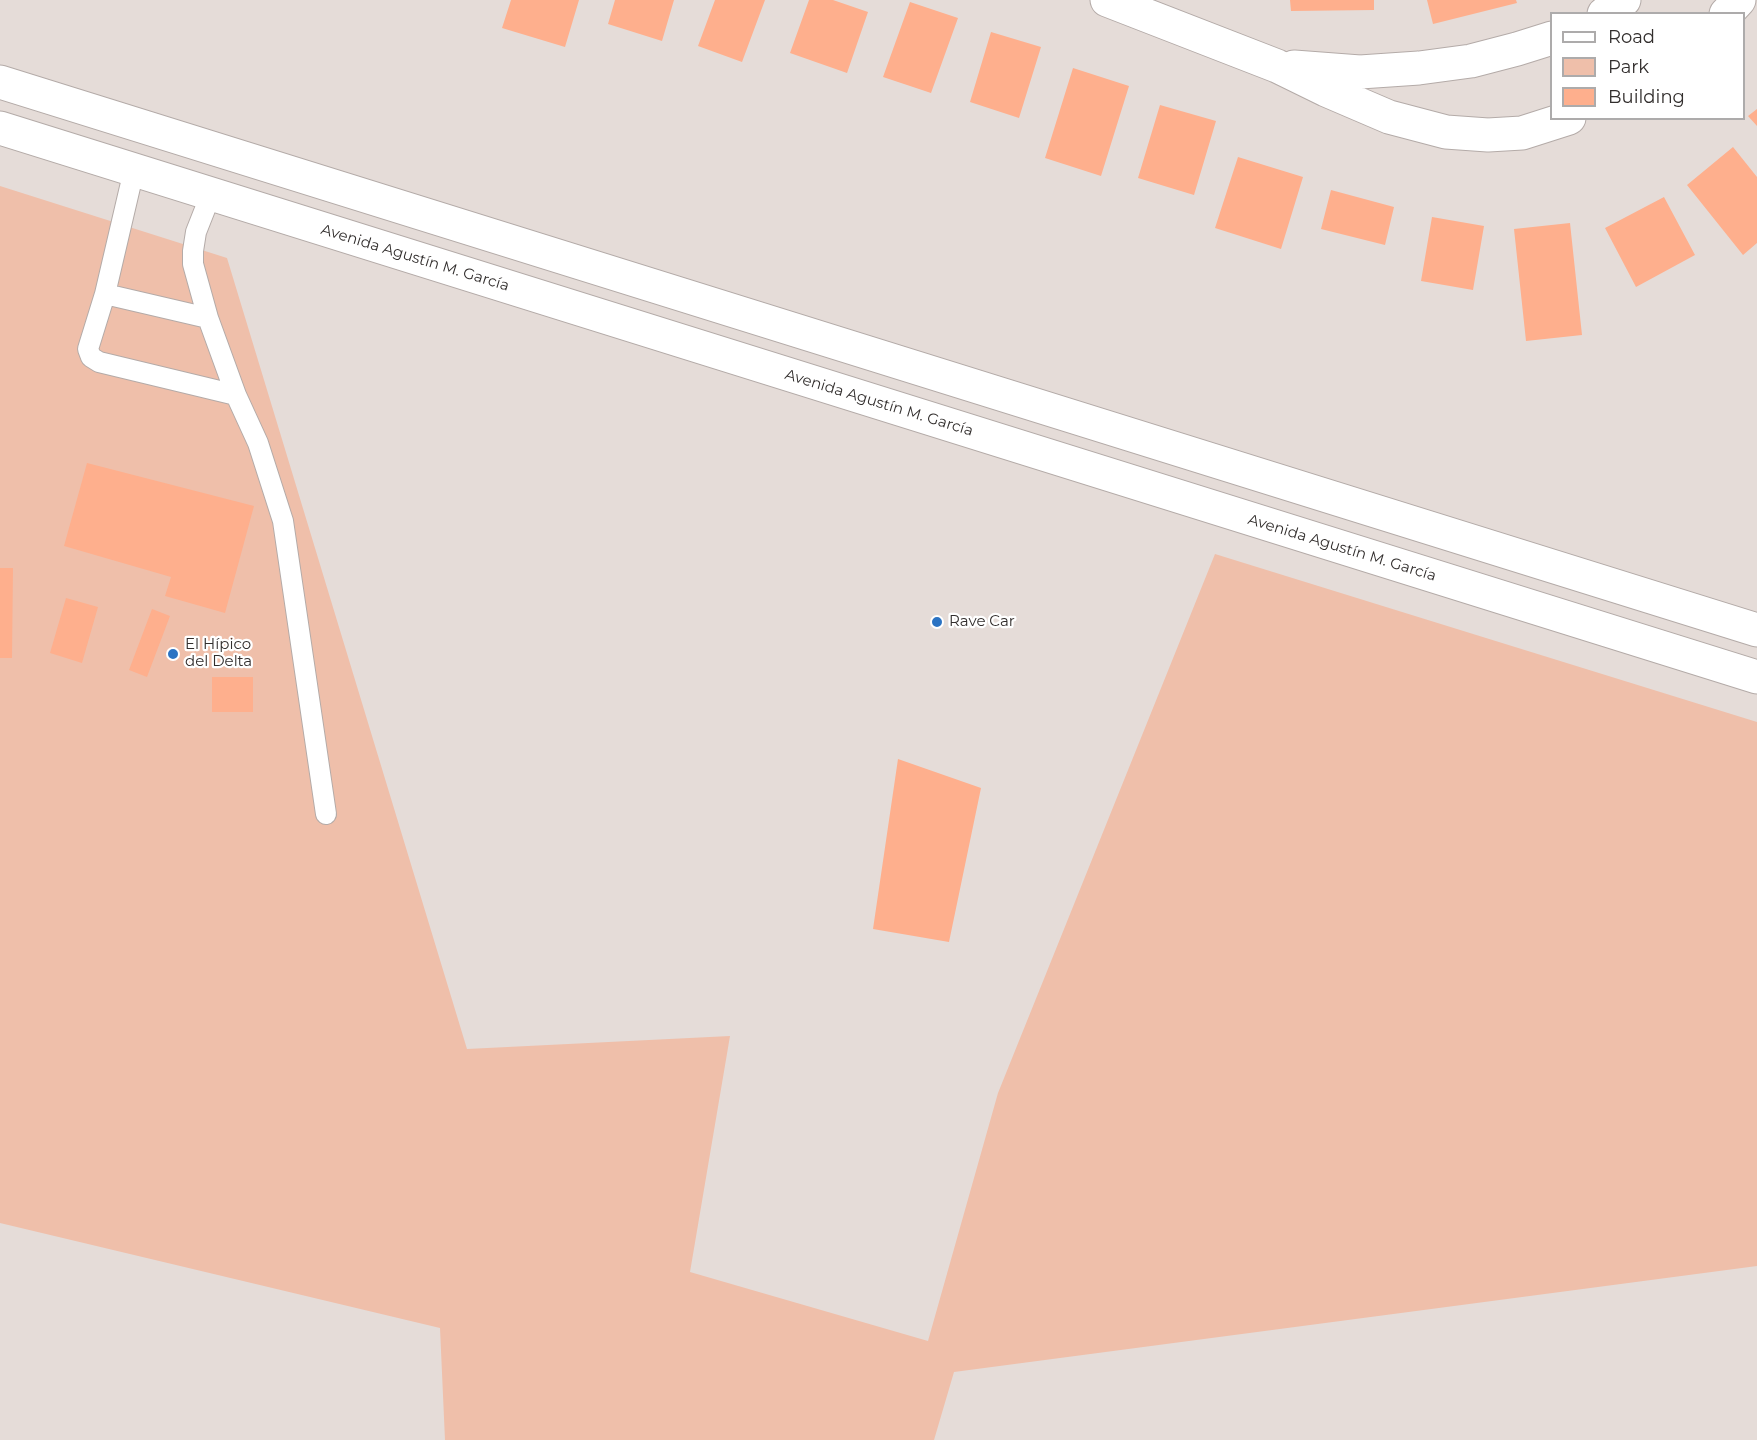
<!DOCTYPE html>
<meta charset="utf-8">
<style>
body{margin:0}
#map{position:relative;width:1757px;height:1440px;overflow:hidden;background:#e5dcd8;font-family:Montserrat,sans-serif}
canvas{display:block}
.legend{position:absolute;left:1550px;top:12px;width:195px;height:108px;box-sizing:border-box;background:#fff;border:2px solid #adabab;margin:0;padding:8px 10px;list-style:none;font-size:18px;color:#322e2d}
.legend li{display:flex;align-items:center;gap:12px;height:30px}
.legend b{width:30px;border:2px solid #adabab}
</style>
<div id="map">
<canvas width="1757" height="1440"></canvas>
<ul class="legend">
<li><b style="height:8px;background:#fff"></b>Road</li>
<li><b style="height:16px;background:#efbfaa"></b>Park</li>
<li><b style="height:16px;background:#feaf8d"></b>Building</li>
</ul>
</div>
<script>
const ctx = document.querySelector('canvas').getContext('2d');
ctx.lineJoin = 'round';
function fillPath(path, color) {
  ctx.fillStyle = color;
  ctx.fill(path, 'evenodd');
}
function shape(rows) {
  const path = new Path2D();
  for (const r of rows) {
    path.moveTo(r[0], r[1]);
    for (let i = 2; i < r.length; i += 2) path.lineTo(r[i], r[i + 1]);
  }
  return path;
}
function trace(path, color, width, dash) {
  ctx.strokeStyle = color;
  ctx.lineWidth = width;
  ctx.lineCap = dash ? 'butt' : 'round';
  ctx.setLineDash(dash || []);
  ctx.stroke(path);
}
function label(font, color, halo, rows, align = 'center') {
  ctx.font = font + ' Montserrat,sans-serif';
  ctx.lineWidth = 4.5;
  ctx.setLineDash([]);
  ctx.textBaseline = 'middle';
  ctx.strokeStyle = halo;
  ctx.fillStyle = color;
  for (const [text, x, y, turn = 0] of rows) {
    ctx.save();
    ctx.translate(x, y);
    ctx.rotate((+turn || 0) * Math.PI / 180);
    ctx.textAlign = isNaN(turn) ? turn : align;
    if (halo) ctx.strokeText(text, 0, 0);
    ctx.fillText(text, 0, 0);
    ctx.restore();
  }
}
const green = shape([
 [0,186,227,258,467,1049,730,1036,690,1272,928,1341,998,1093,1215,554,1757,722,1757,1266,954,1372,934,1440,445,1440,440,1328,0,1223]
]);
const building = shape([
 [511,0,579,0,565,47,502,28],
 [615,0,674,0,662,41,608,24],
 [715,0,765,0,742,62,698,46],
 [809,0,833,0,868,12,847,73,790,53],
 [1290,0,1374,0,1374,10,1291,11],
 [1427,0,1516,0,1517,3,1433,24],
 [910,2,958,18,931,93,883,77],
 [991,32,1041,47,1019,118,970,102],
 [1073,68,1129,86,1101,176,1045,158],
 [1160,105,1216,121,1194,195,1138,178],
 [1757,109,1757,126,1748,116],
 [1733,147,1757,177,1757,243,1743,255,1687,185],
 [1238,157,1303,177,1281,249,1215,228],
 [1331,190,1394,207,1385,245,1321,229],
 [1664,197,1695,255,1636,287,1605,228],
 [1432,217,1484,226,1473,290,1421,281],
 [1570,223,1582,335,1526,341,1514,229],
 [87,463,254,506,225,613,165,596,171,577,64,546],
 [0,568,13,568,12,658,0,658],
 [66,598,98,607,82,663,50,653],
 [152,609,170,616,147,677,129,670],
 [212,677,253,677,253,712,212,712],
 [898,759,981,788,949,942,873,929]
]);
const lane = shape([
 [134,170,105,294,88,349,91,357,99,362,236,395],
 [211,194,196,232,193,251,193,264,208,318,236,395,258,443,283,521,326,814],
 [105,294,208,318]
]);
const street = shape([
 [1107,0,1277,66,1326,90,1389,117,1446,132,1488,135,1522,133,1569,118],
 [1604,14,1624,0],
 [1726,14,1739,0],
 [1294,67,1360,72,1419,68,1471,61,1517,49,1552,38]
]);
const secondary = shape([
 [0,82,1757,630],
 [0,128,1757,677]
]);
const markers = [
 [937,622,6,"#2b73c3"],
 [173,654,6,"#2b73c3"]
];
const streetNames = [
 ["Avenida Agustín M. García",415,258,17],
 ["Avenida Agustín M. García",879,403,17],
 ["Avenida Agustín M. García",1342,548,17]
];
const poiNames = [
 ["Rave Car",949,622],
 ["El Hípico",185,645],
 ["del Delta",185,662]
];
fillPath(green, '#efbfaa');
fillPath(building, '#feaf8d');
trace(lane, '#b4aba8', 22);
trace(street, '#b4aba8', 35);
trace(secondary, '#b4aba8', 35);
trace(lane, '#fff', 20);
trace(street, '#fff', 33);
trace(secondary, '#fff', 33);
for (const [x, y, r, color] of markers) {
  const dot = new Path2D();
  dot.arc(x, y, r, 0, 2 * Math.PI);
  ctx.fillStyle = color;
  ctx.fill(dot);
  trace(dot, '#fff', 2);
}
label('15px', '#322e2d', '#fff', streetNames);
label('15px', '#322e2d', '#fff', poiNames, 'left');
</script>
